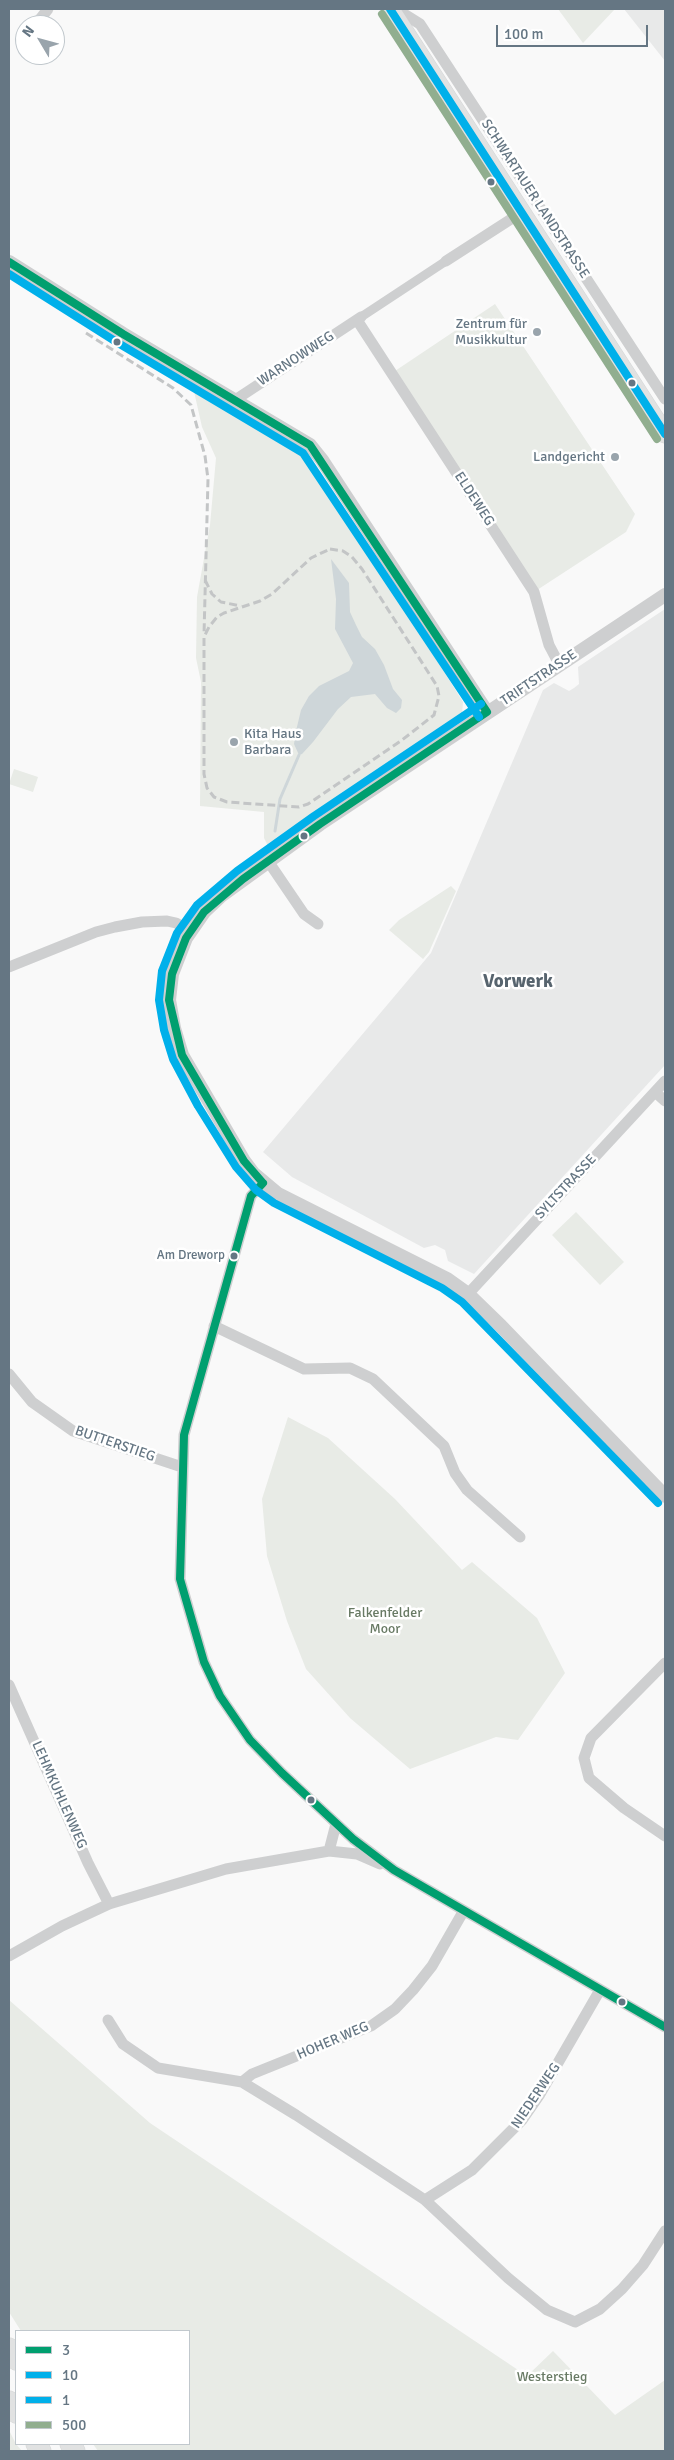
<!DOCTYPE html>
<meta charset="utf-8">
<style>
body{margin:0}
#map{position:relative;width:674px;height:2460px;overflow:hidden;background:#f9f9f9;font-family:Signika,sans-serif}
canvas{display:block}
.frame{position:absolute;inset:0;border:10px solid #657683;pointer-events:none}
.legend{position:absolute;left:15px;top:2330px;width:175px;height:115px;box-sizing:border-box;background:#fff;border:1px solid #c1c8cd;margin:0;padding:6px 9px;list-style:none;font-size:15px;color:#657683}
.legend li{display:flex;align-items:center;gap:10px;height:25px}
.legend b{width:25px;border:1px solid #c1c8cd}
.north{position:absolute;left:15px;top:15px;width:50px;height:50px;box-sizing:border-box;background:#fff;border:1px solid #c1c8cd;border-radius:50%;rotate:307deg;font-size:14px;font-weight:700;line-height:20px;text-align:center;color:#657683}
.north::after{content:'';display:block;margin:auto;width:18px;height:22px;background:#99a4ac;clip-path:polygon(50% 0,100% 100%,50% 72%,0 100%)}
.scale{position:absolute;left:496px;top:25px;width:152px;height:22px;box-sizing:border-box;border:2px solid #657683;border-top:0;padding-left:6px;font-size:15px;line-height:18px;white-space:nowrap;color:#657683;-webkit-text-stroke:4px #fff;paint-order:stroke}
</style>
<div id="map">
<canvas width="674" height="2460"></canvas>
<div class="frame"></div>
<ul class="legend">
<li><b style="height:6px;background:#009f6f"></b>3</li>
<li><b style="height:6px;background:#00b0ea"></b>10</li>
<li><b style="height:6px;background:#00b0ea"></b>1</li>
<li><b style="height:6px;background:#91ae8f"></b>500</li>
</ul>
<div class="north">N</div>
<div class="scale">100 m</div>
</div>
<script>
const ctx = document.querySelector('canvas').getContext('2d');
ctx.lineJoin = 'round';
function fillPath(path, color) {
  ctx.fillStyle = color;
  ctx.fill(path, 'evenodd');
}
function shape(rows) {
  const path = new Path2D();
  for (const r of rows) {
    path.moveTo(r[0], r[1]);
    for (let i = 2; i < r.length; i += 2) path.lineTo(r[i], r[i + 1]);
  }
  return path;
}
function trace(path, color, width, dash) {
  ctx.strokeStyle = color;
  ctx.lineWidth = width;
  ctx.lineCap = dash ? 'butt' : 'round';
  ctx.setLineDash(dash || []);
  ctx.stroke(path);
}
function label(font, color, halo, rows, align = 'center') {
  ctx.font = font + ' Signika,sans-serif';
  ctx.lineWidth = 5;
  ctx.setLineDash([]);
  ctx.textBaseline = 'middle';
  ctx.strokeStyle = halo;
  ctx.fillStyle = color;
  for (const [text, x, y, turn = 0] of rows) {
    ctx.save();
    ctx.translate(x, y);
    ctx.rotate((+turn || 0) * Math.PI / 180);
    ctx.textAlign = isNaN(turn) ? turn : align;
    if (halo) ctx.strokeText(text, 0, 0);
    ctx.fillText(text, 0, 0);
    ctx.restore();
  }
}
const built = shape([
 [624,9,665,9,665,61],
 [665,609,665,1065,474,1274,448,1261,445,1250,435,1245,424,1248,292,1177,263,1152,431,953,543,690,554,683,569,691,574,688,579,684,578,667]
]);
const green = shape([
 [558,9,615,9,583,43],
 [495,304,635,514,626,532,534,592,392,373],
 [193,387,310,459,463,702,462,714,268,846,264,838,264,812,200,806,201,682,196,658,197,597,210,525,216,458,202,427],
 [14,769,38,777,33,792,9,784],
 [451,886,456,891,429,952,423,959,389,930,399,920],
 [576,1212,624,1262,600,1285,552,1235],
 [288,1417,328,1438,395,1499,462,1570,472,1562,537,1618,565,1673,518,1740,496,1737,410,1769,350,1718,306,1669,287,1621,267,1556,262,1499],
 [9,2000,150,2123,527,2376,553,2351,615,2415,665,2380,665,2451,98,2451,93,2444,189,2444,189,2331,21,2331,9,2312],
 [9,2430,16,2444,22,2451,9,2451]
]);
const water = shape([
 [331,559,349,583,350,612,356,625,362,637,375,649,384,665,393,689,402,700,401,708,396,713,387,708,375,694,351,697,338,709,313,742,302,754,299,755,294,744,296,731,301,710,309,696,319,686,349,671,353,663,335,629,336,599]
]);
const stream = shape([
 [275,831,280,799,299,755]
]);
const pedestrian = shape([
 [361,317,446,261]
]);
const minor = shape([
 [396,9,420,24,665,399],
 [37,23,48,9],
 [446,261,522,212],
 [357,320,534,592,549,645,559,664],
 [235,400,361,317],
 [268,861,304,914,318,924],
 [9,967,96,932,115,927,142,922,167,921,176,923,190,931],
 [655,1092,665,1101],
 [263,1183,251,1196,184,1435,180,1579,204,1662,220,1696,250,1740,282,1773,353,1839,394,1870,665,2027],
 [468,1294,665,1081],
 [214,1326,304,1369,350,1368,373,1379,444,1446,455,1473,467,1490,520,1537],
 [9,1374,32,1402,73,1431,182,1467],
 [665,1663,591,1738,584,1758,589,1778,624,1808,665,1836],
 [9,1685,88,1863,109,1904],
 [329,1851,336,1824],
 [9,1956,62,1926,109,1904,226,1869,329,1851,357,1854,380,1864],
 [108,2020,123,2044,158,2068,242,2082,296,2115,425,2200,508,2278,547,2310,575,2322,600,2309,622,2289,643,2265,665,2231],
 [242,2082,252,2074,371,2026,395,2009,413,1990,432,1966,463,1912],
 [425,2200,472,2170,522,2120,540,2094,600,1990]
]);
const tertiary = shape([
 [9,262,123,334,310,445,322,460,487,712],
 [665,595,320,824,222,895,204,912,186,938,172,974,169,1000,174,1028,182,1055,244,1161,253,1173,278,1194,447,1279,468,1294,501,1326,665,1496]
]);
const primary = shape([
 [390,9,665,434]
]);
const motorway = shape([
 [9,2348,16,2360],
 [9,2401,16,2413],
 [36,2444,41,2451],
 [70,2444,75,2451]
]);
const rail = shape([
 [86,333,173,388,191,405,205,456,208,479,204,635],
 [330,549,343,551,352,557,362,569,437,686,439,696,434,715,402,740,308,804,299,807,227,802,214,797,207,788,204,774,204,637,209,627,217,617,224,613,260,601,272,594,311,558,330,549],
 [205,580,212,594,221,602,241,606]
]);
const bus1 = shape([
 [9,262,123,334,310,445,487,712],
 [263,1183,251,1196,184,1435,180,1579,204,1662,220,1696,250,1740,282,1773,353,1839,394,1870,665,2027],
 [263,1183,244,1161,182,1055,169,1000,172,974,186,938,204,912,243,879,320,824,487,712]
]);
const bus2 = shape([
 [9,274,118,343,303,453,479,717],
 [481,704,314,816,237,871,197,905,177,933,162,971,159,1000,164,1030,173,1059,198,1106,236,1167,256,1190,274,1203,442,1288,462,1302,658,1503]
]);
const bus3 = shape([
 [390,9,665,434]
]);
const bus4 = shape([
 [382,14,657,439]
]);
const markers = [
 [491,182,4.5,"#657683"],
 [537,332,5,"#99a4ac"],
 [117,342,4.5,"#657683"],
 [632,383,4.5,"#657683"],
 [615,457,5,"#99a4ac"],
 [234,742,5,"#99a4ac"],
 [304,836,4.5,"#657683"],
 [234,1256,4.5,"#657683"],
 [311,1800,4.5,"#657683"],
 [622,2002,4.5,"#657683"]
];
const busNames = [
 ["Am Dreworp",225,1256]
];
const streetNames = [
 ["SCHWARTAUER LANDSTRASSE",535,199,57],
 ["WARNOWWEG",296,359,-33],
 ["ELDEWEG",474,499,57],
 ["TRIFTSTRASSE",539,678,-34],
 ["SYLTSTRASSE",566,1187,-47],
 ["BUTTERSTIEG",115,1444,19],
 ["LEHMKUHLENWEG",59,1795,66],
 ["HOHER WEG",333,2041,-23],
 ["NIEDERWEG",536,2096,-56]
];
const poiNames = [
 ["Zentrum für",527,324],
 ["Musikkultur",527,340],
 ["Landgericht",605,457],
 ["Kita Haus",244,734,"left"],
 ["Barbara",244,750,"left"]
];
const parkNames = [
 ["Falkenfelder",385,1613],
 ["Moor",385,1629],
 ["Westerstieg",552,2377]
];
const districtNames = [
 ["Vorwerk",518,982]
];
fillPath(built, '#e8e9e9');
fillPath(green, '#e8ebe6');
fillPath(water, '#ced6d9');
trace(stream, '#ced6d9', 3);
trace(primary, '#d5d6d7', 19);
trace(motorway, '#d5d6d6', 21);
trace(pedestrian, '#cecfd0', 9);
trace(minor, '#cecfd0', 11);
trace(tertiary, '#cecfd0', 14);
trace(primary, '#e1e2e2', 18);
trace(motorway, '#e1e2e2', 20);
trace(rail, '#c3c5c6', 3, [8, 4]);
trace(bus1, '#009f6f', 8);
trace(bus2, '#00b0ea', 8);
trace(bus3, '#00b0ea', 8);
trace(bus4, '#91ae8f', 8);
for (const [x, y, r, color] of markers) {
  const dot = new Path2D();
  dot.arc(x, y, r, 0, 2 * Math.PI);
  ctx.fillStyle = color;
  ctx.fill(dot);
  trace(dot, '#fff', 2);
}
label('13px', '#657683', '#fff', busNames, 'right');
label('14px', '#657683', '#fff', streetNames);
label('14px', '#657683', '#fff', poiNames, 'right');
label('14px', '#687a64', '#fff', parkNames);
label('bold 19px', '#57646e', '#fff', districtNames);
</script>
